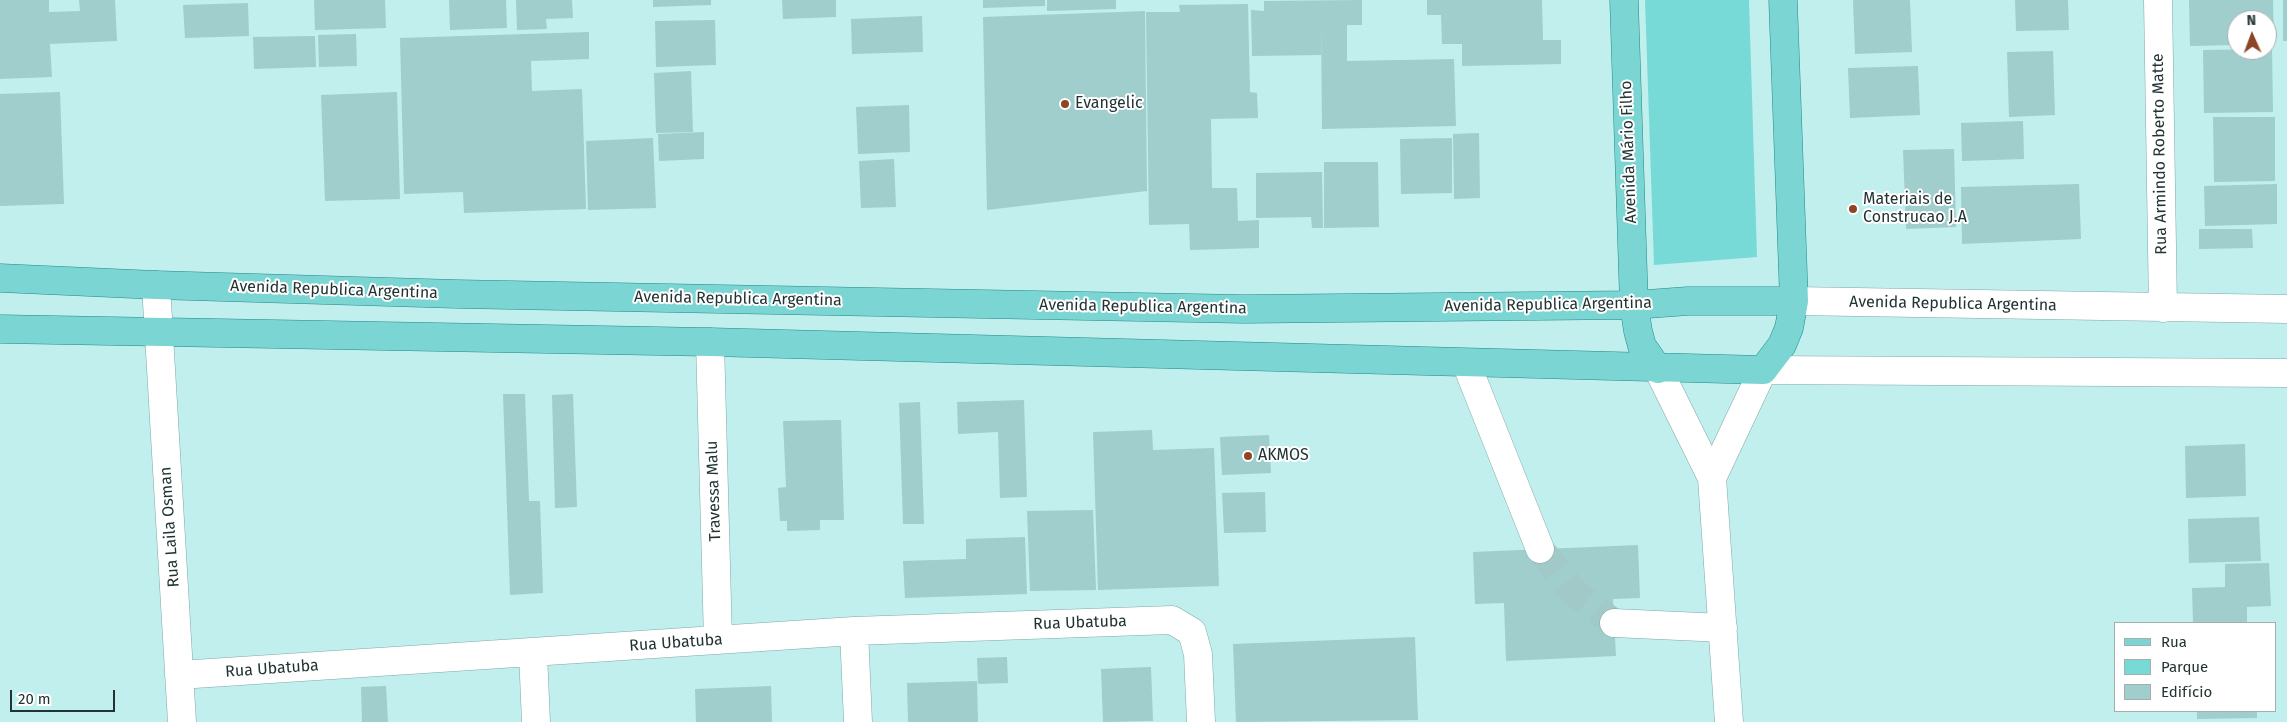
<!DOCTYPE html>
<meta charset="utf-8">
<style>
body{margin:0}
#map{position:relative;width:2287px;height:722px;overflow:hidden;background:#c0efed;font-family:"Fira Sans",sans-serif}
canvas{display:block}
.legend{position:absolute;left:2114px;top:622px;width:162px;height:90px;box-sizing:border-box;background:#fff;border:1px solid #a6adad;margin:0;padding:6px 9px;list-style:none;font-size:15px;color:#213332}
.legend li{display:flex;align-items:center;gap:10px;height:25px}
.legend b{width:25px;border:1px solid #a6adad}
.north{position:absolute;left:2227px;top:10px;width:50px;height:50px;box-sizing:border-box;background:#fff;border:1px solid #a6adad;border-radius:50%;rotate:358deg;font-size:14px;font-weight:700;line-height:20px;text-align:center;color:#213332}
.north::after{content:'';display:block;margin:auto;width:18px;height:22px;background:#8d4525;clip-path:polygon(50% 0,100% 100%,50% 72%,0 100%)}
.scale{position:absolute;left:10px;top:690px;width:105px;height:22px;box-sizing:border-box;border:2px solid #213332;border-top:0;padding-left:6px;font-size:15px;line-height:18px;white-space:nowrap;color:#213332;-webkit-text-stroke:4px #fff;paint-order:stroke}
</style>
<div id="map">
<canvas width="2287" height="722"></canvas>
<ul class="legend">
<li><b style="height:6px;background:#7bd5d3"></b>Rua</li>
<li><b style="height:14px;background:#78dad7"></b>Parque</li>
<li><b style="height:14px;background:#9fcecc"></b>Edifício</li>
</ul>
<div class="north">N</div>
<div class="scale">20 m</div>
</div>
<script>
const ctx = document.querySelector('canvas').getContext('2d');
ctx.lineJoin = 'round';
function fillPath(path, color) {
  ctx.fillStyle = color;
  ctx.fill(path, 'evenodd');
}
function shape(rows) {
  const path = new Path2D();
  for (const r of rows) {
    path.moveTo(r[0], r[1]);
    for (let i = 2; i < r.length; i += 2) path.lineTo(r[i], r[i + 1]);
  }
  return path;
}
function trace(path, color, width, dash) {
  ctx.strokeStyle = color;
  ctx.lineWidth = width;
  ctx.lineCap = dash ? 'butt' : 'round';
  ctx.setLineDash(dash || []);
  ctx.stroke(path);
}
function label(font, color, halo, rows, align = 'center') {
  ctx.font = font + ' "Fira Sans",sans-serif';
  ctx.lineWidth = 4;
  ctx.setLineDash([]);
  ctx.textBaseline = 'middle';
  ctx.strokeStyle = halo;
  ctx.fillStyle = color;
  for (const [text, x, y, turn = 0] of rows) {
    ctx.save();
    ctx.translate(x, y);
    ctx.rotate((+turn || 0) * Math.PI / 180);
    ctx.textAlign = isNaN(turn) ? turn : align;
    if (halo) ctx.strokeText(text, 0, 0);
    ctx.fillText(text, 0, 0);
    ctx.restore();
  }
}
const green = shape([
 [1645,0,1749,0,1757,257,1654,265]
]);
const building = shape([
 [0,0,49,0,49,12,80,11,79,0,115,0,117,41,50,44,52,77,0,79],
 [314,0,385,0,386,28,315,30],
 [449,0,506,0,507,28,450,30],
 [516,0,572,0,573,18,546,19,547,29,517,30],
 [653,0,711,0,711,5,653,7],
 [782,0,836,0,836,17,783,19],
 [983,0,1045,0,1045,6,983,8],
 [1047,0,1116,0,1116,9,1047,11],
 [1362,0,1362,25,1347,25,1347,61,1454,59,1456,126,1322,129,1321,22,1321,55,1252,56,1251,10,1264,11,1264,1],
 [1427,0,1542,0,1543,40,1561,40,1561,64,1462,66,1462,44,1442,44,1441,15,1427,15],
 [1853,0,1910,0,1912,52,1855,54],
 [2015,0,2068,0,2069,30,2016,31],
 [2189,0,2273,0,2274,44,2267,45,2267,20,2237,20,2237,45,2190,46],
 [2283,0,2287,0,2287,41,2283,41],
 [248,3,249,36,185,38,183,5],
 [1248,4,1250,92,1257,93,1258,118,1211,119,1212,188,1237,188,1238,221,1259,220,1259,248,1190,250,1189,224,1149,225,1146,12,1180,12,1179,5],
 [1145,11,1147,191,987,210,983,17],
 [922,16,923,52,852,54,851,19],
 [715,20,716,65,656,67,655,21],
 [589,32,589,59,531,61,532,91,582,89,586,209,464,213,463,192,404,194,400,38],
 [356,34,357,66,319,67,318,35],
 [315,36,316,67,254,69,253,37],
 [2272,49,2273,112,2204,113,2203,50],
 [2053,51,2055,115,2009,117,2007,52],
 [1918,66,1920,115,1850,118,1848,68],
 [691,71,693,132,656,133,654,73],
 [60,92,64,204,0,206,0,94],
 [397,92,400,199,325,201,321,95],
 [909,105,910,152,858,154,856,107],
 [2213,117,2275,117,2275,181,2214,182],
 [2023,121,2024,159,1962,161,1961,123],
 [704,132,704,159,659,161,658,134],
 [1479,133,1480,198,1454,199,1453,134],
 [653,138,656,208,588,210,586,141],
 [1452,138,1452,193,1401,194,1400,139],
 [1954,149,1956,227,1906,229,1903,150],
 [894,159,896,207,861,208,859,161],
 [1324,162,1378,162,1379,227,1324,228],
 [1322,172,1323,228,1312,228,1311,217,1256,218,1256,173],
 [2079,184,2081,239,1962,244,1961,187],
 [2277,184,2277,224,2205,226,2204,186],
 [2199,229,2252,229,2253,248,2199,249],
 [503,394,525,394,529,501,540,501,543,593,510,595],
 [573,394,577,507,555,508,552,395],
 [1024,400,1027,497,1000,498,998,432,958,434,957,402],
 [920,402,924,524,903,524,899,403],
 [841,420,844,520,820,520,820,530,787,531,787,521,780,521,778,488,786,487,783,421],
 [1152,430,1153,450,1214,448,1219,586,1098,590,1093,432],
 [1269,435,1271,473,1222,475,1220,437],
 [2245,444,2246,496,2186,498,2185,446],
 [1265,492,1266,532,1224,533,1222,493],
 [1093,510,1096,590,1030,591,1027,511],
 [2259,517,2261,561,2189,563,2188,519],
 [1025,537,1027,594,905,598,903,561,966,559,966,539],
 [1638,545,1640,598,1613,599,1616,656,1506,661,1504,603,1475,604,1473,552],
 [2269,563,2271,606,2247,607,2247,623,2193,623,2192,588,2225,587,2225,564],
 [1415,637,1418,720,1236,722,1233,644],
 [1007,657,1008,683,978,684,977,658],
 [1151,667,1153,721,1103,722,1101,669],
 [977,681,978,722,908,722,907,683],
 [386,686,388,722,362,722,361,687],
 [771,686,772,722,696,722,695,689],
 [2197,711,2257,711,2257,718,2197,719]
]);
const minorTunnel = shape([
 [1540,549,1573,591,1614,623]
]);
const minor = shape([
 [2158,0,2163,308],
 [156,285,182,722],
 [1794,301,2287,309],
 [710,342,718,640],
 [1466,363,1540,549],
 [1658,369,1712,478,1729,722],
 [1712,478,1763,370,2287,373],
 [1614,623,1723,628],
 [854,631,858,722],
 [533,653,536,722],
 [179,675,854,631,1172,620,1192,632,1198,654,1201,722]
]);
const major = shape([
 [1624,0,1634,305,1638,331,1642,346,1658,369],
 [0,278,156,285,457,294,1244,309,1634,305,1688,301,1794,301],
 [0,329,710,342,1763,370,1782,345,1789,328,1794,301,1783,0]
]);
const markers = [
 [1065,104,5,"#8d4525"],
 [1853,209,5,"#8d4525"],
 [1248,456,5,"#8d4525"]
];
const poiNames = [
 ["Evangelic",1075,104],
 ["Materiais de",1863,200],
 ["Construcao J.A",1863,218],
 ["AKMOS",1258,456]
];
const streetNames = [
 ["Avenida Mário Filho",1629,152,-92],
 ["Rua Armindo Roberto Matte",2160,154,-91],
 ["Avenida Republica Argentina",334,290,2],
 ["Avenida Republica Argentina",738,299,1],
 ["Avenida Republica Argentina",1953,304,1],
 ["Avenida Republica Argentina",1548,305,-1],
 ["Avenida Republica Argentina",1143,307,1],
 ["Travessa Malu",714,491,-92],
 ["Rua Laila Osman",170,527,-94],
 ["Rua Ubatuba",1080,623,-2],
 ["Rua Ubatuba",676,643,-4],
 ["Rua Ubatuba",272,669,-4]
];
fillPath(green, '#78dad7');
fillPath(building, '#9fcecc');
trace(minorTunnel, '#a0c9c8', 28, [28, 14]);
trace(minor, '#7ca9a7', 29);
trace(major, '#228a88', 29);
trace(minor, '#fff', 28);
trace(major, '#7bd5d3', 28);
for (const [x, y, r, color] of markers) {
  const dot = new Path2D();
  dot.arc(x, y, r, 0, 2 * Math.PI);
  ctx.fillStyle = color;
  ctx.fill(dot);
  trace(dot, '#fff', 2);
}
label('16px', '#213332', '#fff', poiNames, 'left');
label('16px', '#213332', '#fff', streetNames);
</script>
